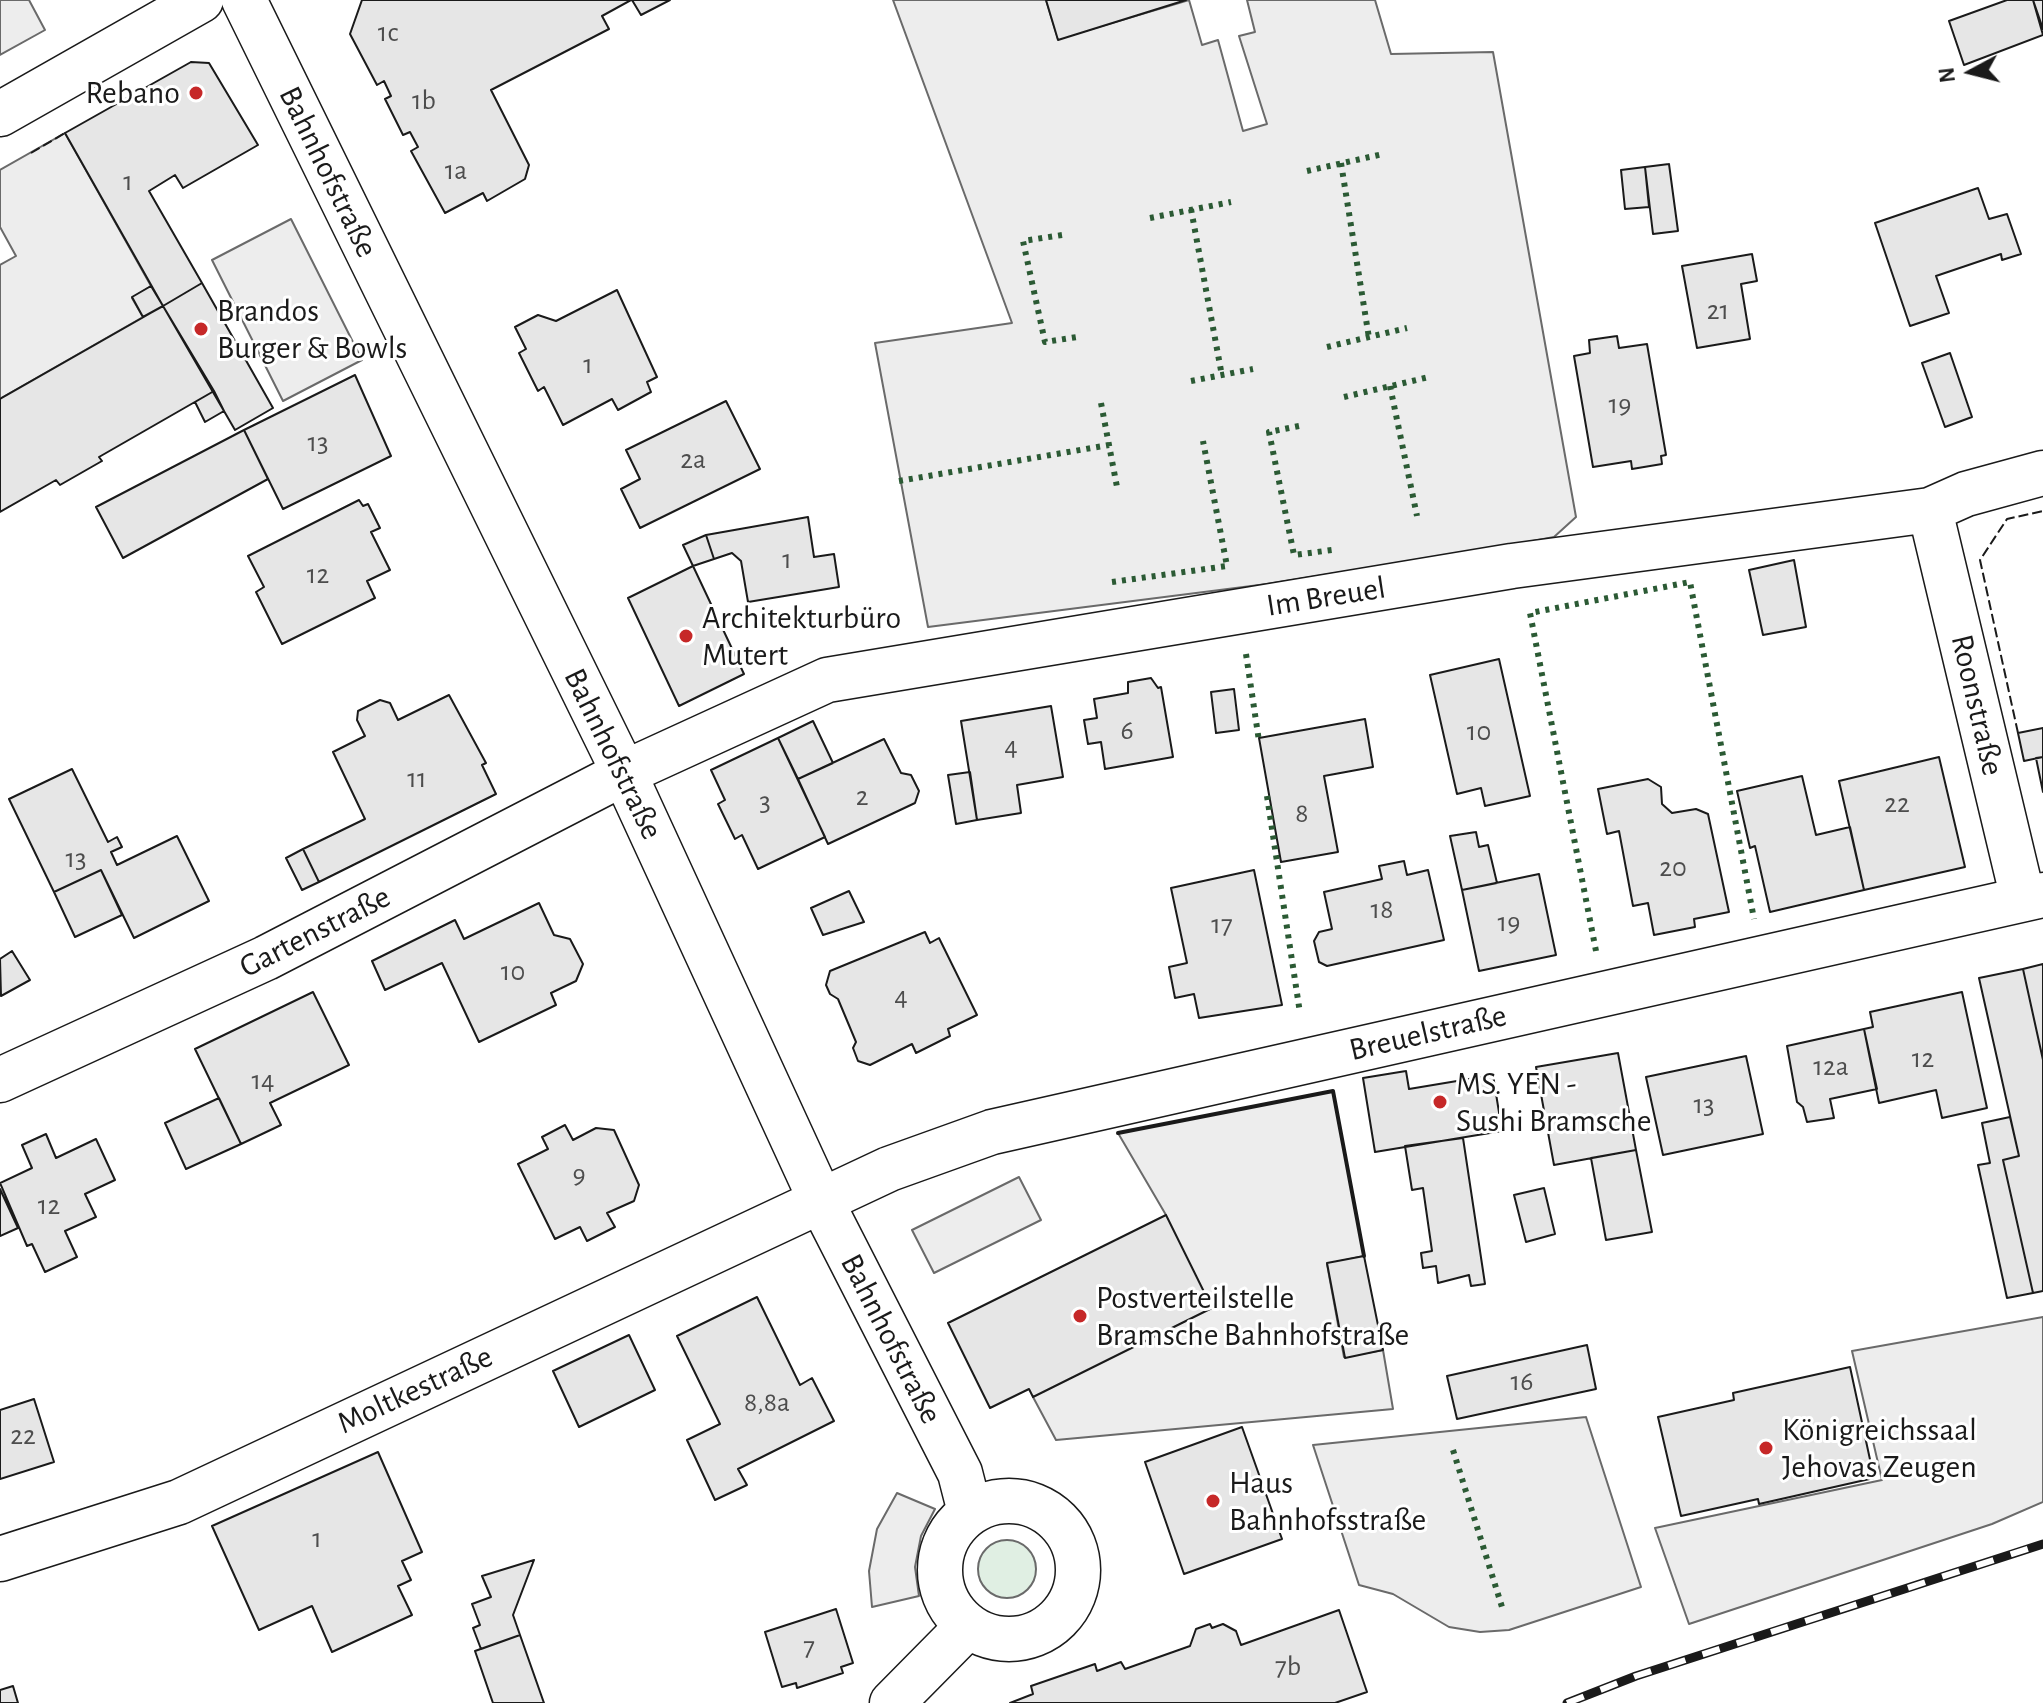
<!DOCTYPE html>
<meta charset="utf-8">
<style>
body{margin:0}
#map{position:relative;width:2043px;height:1703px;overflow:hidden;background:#fff;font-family:"Alegreya Sans",sans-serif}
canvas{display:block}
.north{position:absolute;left:1931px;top:32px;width:80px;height:80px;-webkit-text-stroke:6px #fff;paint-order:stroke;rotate:263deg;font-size:22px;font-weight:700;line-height:32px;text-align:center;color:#1a1a1a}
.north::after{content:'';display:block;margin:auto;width:28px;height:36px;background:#1a1a1a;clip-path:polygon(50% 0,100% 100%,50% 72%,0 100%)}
</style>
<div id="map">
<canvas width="2043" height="1703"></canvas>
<div class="north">N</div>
</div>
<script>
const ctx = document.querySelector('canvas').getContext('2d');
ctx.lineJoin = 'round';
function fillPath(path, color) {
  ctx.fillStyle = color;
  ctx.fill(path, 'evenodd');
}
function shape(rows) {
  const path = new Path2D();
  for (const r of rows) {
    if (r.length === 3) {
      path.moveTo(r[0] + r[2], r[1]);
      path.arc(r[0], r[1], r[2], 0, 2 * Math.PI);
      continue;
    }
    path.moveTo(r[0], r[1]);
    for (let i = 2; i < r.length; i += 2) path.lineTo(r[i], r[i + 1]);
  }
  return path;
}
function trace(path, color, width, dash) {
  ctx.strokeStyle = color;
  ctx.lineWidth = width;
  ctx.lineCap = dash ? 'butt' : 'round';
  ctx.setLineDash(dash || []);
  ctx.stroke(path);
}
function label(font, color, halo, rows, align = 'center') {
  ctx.font = font + ' "Alegreya Sans",sans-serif';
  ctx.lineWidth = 6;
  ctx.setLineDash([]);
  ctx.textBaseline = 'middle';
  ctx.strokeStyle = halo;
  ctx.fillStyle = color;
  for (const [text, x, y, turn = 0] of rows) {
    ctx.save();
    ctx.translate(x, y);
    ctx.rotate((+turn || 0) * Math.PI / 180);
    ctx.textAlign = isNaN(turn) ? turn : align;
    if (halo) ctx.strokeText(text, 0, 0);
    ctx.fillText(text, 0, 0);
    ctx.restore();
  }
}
const green = shape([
 [1007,1569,29]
]);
const parking = shape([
 [0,0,29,0,45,30,0,55,0,0],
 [893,0,1046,0,1058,39,1189,0,1202,45,1218,40,1243,131,1267,124,1239,36,1255,32,1247,0,1375,0,1391,54,1493,52,1576,517,1554,537,1506,546,1267,584,928,627,875,343,1012,323,893,0],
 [65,133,151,286,132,298,143,317,0,399,0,265,16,256,0,227,0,170,65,133],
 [291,219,362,360,283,401,212,260,291,219],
 [1333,1091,1364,1256,1327,1264,1344,1357,1383,1350,1393,1409,1056,1440,1033,1397,1166,1215,1118,1133,1333,1091],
 [1019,1177,1041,1220,934,1273,912,1230,1019,1177],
 [2043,1317,2043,1502,1992,1524,1689,1624,1655,1528,1882,1480,1852,1351,2043,1317],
 [1586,1417,1641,1587,1509,1630,1480,1632,1449,1627,1393,1594,1359,1585,1313,1445,1586,1417],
 [897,1493,935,1509,921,1536,915,1567,919,1596,872,1607,869,1571,877,1529,897,1493]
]);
const building = shape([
 [362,0,631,0,602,16,609,29,491,90,529,165,525,179,487,201,483,193,445,213,411,151,418,147,410,132,403,135,385,99,391,96,384,81,377,85,350,34,362,0],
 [632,0,670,0,641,15,632,0],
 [1046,0,1186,0,1058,40,1046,0],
 [2007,0,2033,0,2043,35,1964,65,1949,21,2007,0],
 [2033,0,2043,0,2043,29,2033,0],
 [191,62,209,63,258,145,183,188,175,175,149,191,202,283,163,306,65,133,191,62],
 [1669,164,1678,231,1653,234,1645,167,1669,164],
 [1645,167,1649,207,1625,209,1621,170,1645,167],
 [1978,188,1989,219,2007,214,2021,254,2002,260,2001,254,1936,276,1949,313,1910,326,1875,223,1978,188],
 [1752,254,1757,281,1741,284,1750,339,1697,348,1682,266,1752,254],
 [202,283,273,408,235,430,163,306,202,283],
 [151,286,163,306,143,317,132,297,151,286],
 [617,290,657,377,647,382,651,392,618,410,612,399,563,425,544,387,538,391,519,353,526,349,515,327,538,315,556,321,617,290],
 [163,306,214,391,99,457,102,461,60,485,56,480,0,512,0,399,163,306],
 [1617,336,1619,348,1647,344,1666,455,1661,456,1662,464,1632,469,1631,461,1593,467,1574,356,1590,353,1589,340,1617,336],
 [1950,353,1972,417,1945,427,1922,363,1950,353],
 [355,375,391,456,283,509,244,430,355,375],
 [214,391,224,411,205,422,195,402,214,391],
 [726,401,760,469,640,528,621,489,640,479,626,450,726,401],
 [244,430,268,479,123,558,96,507,244,430],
 [359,500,363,506,368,504,380,528,371,532,390,570,367,581,375,598,282,644,256,592,264,587,248,556,359,500],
 [808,517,814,557,834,554,839,587,748,602,741,561,732,553,714,559,706,535,808,517],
 [706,535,714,559,693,566,683,545,706,535],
 [1794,560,1806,627,1763,635,1749,570,1794,560],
 [693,566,744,674,679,706,628,598,693,566],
 [1499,659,1530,796,1485,806,1481,788,1457,794,1430,675,1499,659],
 [1151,678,1158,688,1161,687,1173,757,1105,769,1101,742,1088,744,1084,720,1097,718,1094,699,1128,693,1128,682,1151,678],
 [1234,689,1239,730,1216,733,1211,692,1234,689],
 [449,695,486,763,482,765,496,794,319,882,303,849,365,819,333,752,365,736,357,720,358,711,380,700,390,703,398,720,449,695],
 [1051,706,1063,777,1017,785,1021,813,977,820,961,721,1051,706],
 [1365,719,1373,767,1324,776,1338,852,1281,862,1259,738,1365,719],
 [813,721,833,763,798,779,778,738,813,721],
 [2043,728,2043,757,2024,761,2018,733,2043,728],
 [778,738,825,837,758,869,742,835,735,839,718,804,725,800,711,770,778,738],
 [884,739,901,773,911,775,919,791,915,803,828,844,798,779,884,739],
 [1939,757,1965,867,1864,890,1839,781,1939,757],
 [2043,757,2043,792,2036,758,2043,757],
 [72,769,108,842,117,837,122,847,111,852,117,865,177,836,209,901,134,938,101,870,54,892,9,799,72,769],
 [970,772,977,820,956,824,948,775,970,772],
 [1802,776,1816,835,1850,827,1864,890,1770,912,1755,846,1750,848,1737,791,1802,776],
 [1648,779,1661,787,1662,804,1672,813,1696,809,1708,814,1729,912,1694,919,1695,927,1654,935,1648,903,1633,906,1619,831,1607,834,1598,789,1648,779],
 [1476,832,1479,847,1488,845,1497,883,1462,890,1450,836,1476,832],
 [303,849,319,882,302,890,286,858,303,849],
 [1404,861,1407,875,1428,870,1444,940,1327,966,1319,962,1314,941,1319,932,1332,929,1324,892,1382,879,1379,866,1404,861],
 [101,870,122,915,75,937,54,892,101,870],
 [1254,870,1282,1005,1199,1018,1194,994,1175,998,1169,967,1187,963,1171,888,1254,870],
 [1539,874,1556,955,1479,971,1462,890,1539,874],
 [849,891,864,922,823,935,811,908,849,891],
 [539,903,554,935,570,939,583,964,576,981,551,993,556,1005,479,1042,442,963,385,990,372,961,455,920,464,939,539,903],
 [925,932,930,943,939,938,977,1015,948,1029,950,1036,916,1053,912,1044,870,1065,858,1061,853,1048,856,1042,838,999,830,994,826,985,830,971,925,932],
 [12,951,30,980,1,996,0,959,12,951],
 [2043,964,2043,1060,2023,969,2043,964],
 [2023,969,2043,1060,2043,1291,2033,1293,2003,1160,2019,1156,1979,978,2023,969],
 [313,992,349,1065,270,1103,281,1125,241,1144,195,1049,313,992],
 [1962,992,1987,1108,1942,1118,1936,1090,1879,1103,1864,1029,1873,1027,1870,1012,1962,992],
 [1864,1029,1877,1089,1830,1099,1834,1118,1807,1122,1803,1107,1797,1102,1787,1046,1864,1029],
 [1618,1053,1636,1150,1554,1165,1536,1067,1618,1053],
 [1746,1056,1763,1134,1663,1155,1646,1077,1746,1056],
 [1406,1071,1409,1089,1493,1075,1502,1131,1375,1152,1363,1078,1406,1071],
 [219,1098,241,1144,186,1169,165,1123,219,1098],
 [2010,1117,2019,1156,2003,1160,2033,1293,2007,1298,1978,1165,1990,1163,1982,1123,2010,1117],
 [565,1125,573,1140,596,1128,614,1130,639,1185,634,1201,607,1213,615,1227,587,1241,580,1227,555,1239,518,1164,548,1149,542,1137,565,1125],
 [46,1134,56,1158,96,1139,115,1180,85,1194,96,1217,65,1231,77,1257,45,1272,32,1244,27,1246,0,1183,32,1168,22,1145,46,1134],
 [1463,1138,1485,1284,1471,1286,1469,1275,1438,1283,1436,1266,1423,1268,1421,1253,1432,1251,1423,1188,1412,1190,1405,1146,1463,1138],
 [1636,1150,1652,1232,1606,1240,1591,1158,1636,1150],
 [1544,1188,1555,1234,1526,1242,1514,1195,1544,1188],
 [0,1189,18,1228,0,1236,0,1189],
 [1166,1215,1212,1308,1033,1397,1029,1389,990,1408,948,1323,1166,1215],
 [1364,1256,1383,1350,1345,1358,1327,1263,1364,1256],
 [757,1297,800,1385,812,1378,834,1421,738,1469,747,1485,715,1500,687,1440,720,1424,677,1336,757,1297],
 [629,1335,655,1390,579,1427,553,1371,629,1335],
 [1587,1345,1596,1389,1457,1419,1447,1376,1587,1345],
 [1850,1367,1874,1478,1759,1504,1758,1499,1681,1516,1658,1417,1734,1400,1733,1393,1850,1367],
 [34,1399,54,1462,0,1479,0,1410,34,1399],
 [1242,1427,1282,1539,1184,1574,1145,1462,1242,1427],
 [378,1452,422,1552,402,1561,411,1580,398,1586,412,1615,332,1652,312,1606,259,1630,212,1526,378,1452],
 [534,1560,513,1615,520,1635,481,1649,473,1628,480,1625,472,1604,491,1597,482,1576,534,1560],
 [836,1609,853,1663,841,1667,843,1673,797,1688,796,1683,782,1687,765,1632,836,1609],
 [1339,1610,1367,1692,1335,1703,1010,1703,1033,1694,1031,1686,1095,1664,1097,1671,1121,1662,1125,1669,1190,1646,1196,1629,1210,1624,1212,1628,1223,1624,1236,1631,1241,1645,1339,1610],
 [520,1635,544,1703,493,1703,475,1651,520,1635],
 [13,1686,18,1703,0,1703,0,1690,13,1686]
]);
const street = shape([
 [244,0,624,773,822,1203,960,1473,970,1512],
 [0,114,201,0],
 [1930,510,2023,899],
 [0,1080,266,958,624,773,827,680,1512,566,1930,510,1966,494,2043,473],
 [1009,1570,69],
 [0,1559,179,1502,889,1169,992,1132,2043,895],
 [892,1703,968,1626]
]);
const rail = shape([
 [1567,1703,1636,1676,2043,1544]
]);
const hedge = shape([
 [1341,163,1369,338],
 [1307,171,1383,154],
 [1191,209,1222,376],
 [1150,218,1231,202],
 [1062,235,1023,241,1045,342,1077,337],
 [1327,347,1407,328],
 [1191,381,1253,369],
 [1390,386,1417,516],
 [1344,397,1429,377],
 [1101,403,1117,487],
 [1299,426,1269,432,1294,555,1332,550],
 [899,481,1109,445],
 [1112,582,1227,566,1203,441],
 [1246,654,1259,741],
 [1267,796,1300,1013],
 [1596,951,1530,613,1690,582,1754,919],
 [1453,1450,1502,1607]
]);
const fence = shape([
 [31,153,65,133],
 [2018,733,1980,560,2007,519,2043,511]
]);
const wall = shape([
 [1118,1133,1333,1091,1364,1256]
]);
const markers = [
 [196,93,8,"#c62828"],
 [201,329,8,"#c62828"],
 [686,636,8,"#c62828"],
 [1440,1102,8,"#c62828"],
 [1080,1316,8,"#c62828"],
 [1766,1448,8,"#c62828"],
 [1213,1501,8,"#c62828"]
];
const numberNames = [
 ["1c",388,33],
 ["1b",424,101],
 ["1a",456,171],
 ["1",128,182],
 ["21",1718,311],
 ["1",588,365],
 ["19",1620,405],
 ["13",318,443],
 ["2a",693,460],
 ["1",787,560],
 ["12",318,575],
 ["6",1127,731],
 ["10",1479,732],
 ["4",1011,747],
 ["11",417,779],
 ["2",862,797],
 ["3",765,802],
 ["22",1897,804],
 ["8",1302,814],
 ["13",76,859],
 ["20",1673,868],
 ["18",1382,910],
 ["19",1509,923],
 ["17",1222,925],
 ["10",513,972],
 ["4",901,997],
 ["12",1923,1059],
 ["12a",1831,1067],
 ["14",263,1081],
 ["13",1704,1105],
 ["9",579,1175],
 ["12",49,1206],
 ["16",1522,1382],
 ["8,8a",767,1403],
 ["22",23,1436],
 ["1",317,1539],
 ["7",809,1647],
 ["7b",1288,1667]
];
const poiNames = [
 ["Rebano",180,93,"right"],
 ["Brandos",217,311],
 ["Burger & Bowls",217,348],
 ["Architekturbüro",702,618],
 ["Mutert",702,655],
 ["MS. YEN -",1456,1084],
 ["Sushi Bramsche",1456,1121],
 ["Postverteilstelle",1096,1298],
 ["Bramsche Bahnhofstraße",1096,1335],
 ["Königreichssaal",1782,1430],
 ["Jehovas Zeugen",1782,1467],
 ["Haus",1229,1483],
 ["Bahnhofsstraße",1229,1520]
];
const streetNames = [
 ["Bahnhofstraße",328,172,64],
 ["Im Breuel",1326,597,-9],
 ["Roonstraße",1977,705,77],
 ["Bahnhofstraße",613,754,64],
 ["Gartenstraße",315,932,-27],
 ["Breuelstraße",1428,1033,-13],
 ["Bahnhofstraße",891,1339,63],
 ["Moltkestraße",415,1390,-25]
];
fillPath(green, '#e0efe3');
trace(green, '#6a6a6a', 2);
fillPath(parking, '#ededed');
trace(parking, '#6a6a6a', 2);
fillPath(building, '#e6e6e6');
trace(building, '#1a1a1a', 2);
trace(street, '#1a1a1a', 47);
trace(street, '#fff', 44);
trace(rail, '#1a1a1a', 9);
trace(rail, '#fff', 6, [18]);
trace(hedge, '#2b5a34', 6, [4, 6]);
trace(fence, '#1a1a1a', 2, [10, 4]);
trace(wall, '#1a1a1a', 4);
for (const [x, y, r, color] of markers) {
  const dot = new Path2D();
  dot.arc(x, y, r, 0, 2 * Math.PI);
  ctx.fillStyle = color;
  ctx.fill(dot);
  trace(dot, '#fff', 3);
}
label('28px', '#4d4d4d', null, numberNames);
label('32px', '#1a1a1a', '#fff', poiNames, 'left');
label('32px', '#1a1a1a', '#fff', streetNames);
</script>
